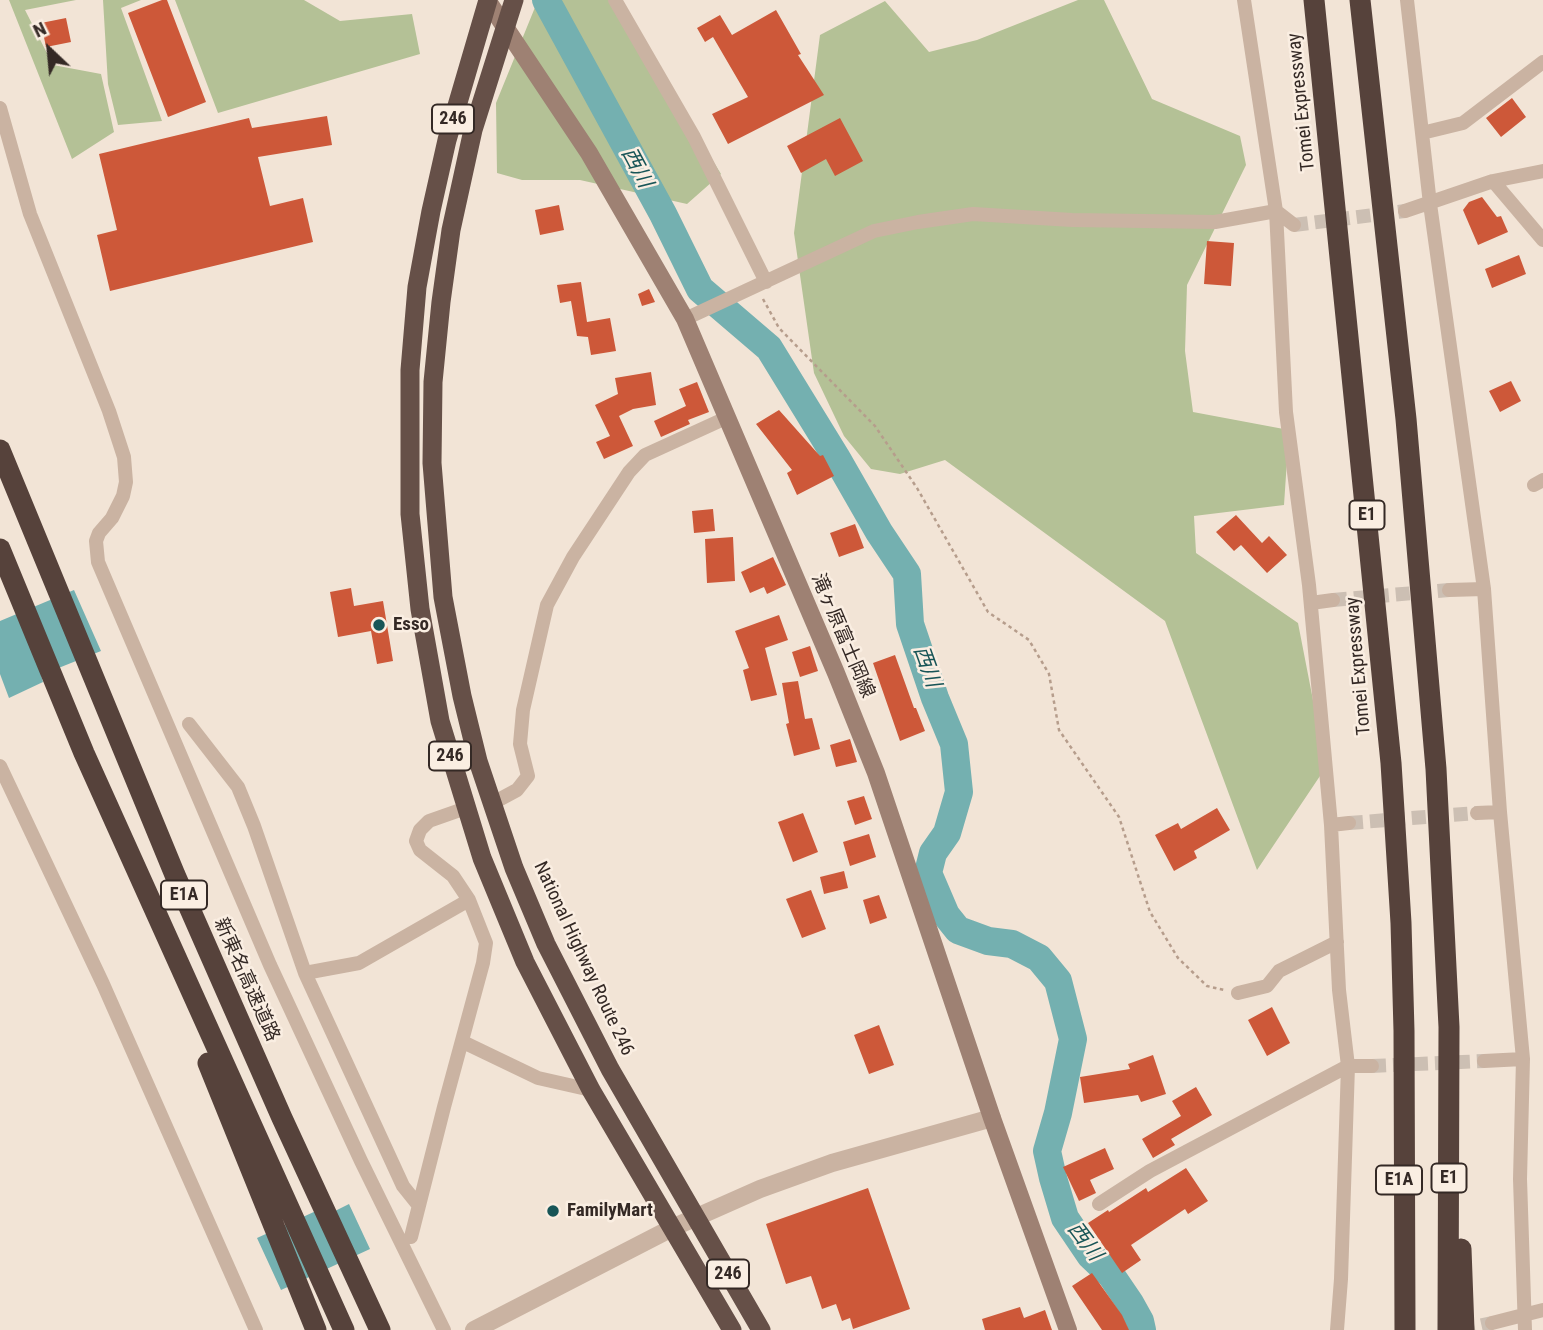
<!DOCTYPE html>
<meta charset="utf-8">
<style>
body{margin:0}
#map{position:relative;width:1543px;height:1330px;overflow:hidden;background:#f2e4d6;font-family:"Roboto Condensed",sans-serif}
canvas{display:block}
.north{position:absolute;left:14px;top:14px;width:70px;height:70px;-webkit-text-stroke:5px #faeee2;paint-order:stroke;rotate:334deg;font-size:19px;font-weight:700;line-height:28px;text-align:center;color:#342925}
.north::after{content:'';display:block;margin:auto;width:24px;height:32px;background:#342925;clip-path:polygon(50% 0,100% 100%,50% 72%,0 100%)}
</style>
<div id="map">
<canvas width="1543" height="1330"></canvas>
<div class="north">N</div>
</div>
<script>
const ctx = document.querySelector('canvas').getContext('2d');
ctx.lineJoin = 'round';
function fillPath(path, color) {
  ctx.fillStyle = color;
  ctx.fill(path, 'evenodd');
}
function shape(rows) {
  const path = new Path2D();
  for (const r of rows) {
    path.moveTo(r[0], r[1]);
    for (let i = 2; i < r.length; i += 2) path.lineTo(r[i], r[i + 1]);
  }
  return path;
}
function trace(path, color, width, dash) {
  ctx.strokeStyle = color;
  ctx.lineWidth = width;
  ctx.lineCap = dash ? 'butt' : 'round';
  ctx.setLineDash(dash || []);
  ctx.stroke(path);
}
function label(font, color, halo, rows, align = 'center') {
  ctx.font = font + ' "Roboto Condensed","Noto Sans JP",sans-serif';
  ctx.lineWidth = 5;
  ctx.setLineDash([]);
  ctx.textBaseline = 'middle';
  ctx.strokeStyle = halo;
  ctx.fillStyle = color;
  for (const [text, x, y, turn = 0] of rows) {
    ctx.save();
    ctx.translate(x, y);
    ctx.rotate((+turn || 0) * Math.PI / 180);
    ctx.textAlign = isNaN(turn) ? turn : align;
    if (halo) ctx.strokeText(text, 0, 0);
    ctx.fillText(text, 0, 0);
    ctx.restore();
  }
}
const green = shape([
 [9,0,76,0,25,10,53,65,101,74,114,132,72,159],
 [103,0,141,0,121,8,162,121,118,125,108,84],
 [175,0,304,0,340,21,412,14,420,54,218,113],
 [538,0,616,0,721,174,687,204,580,180,522,180,497,173,496,103],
 [1078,0,1104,0,1152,99,1240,136,1246,165,1187,285,1185,351,1193,412,1289,430,1284,505,1194,516,1196,553,1298,623,1326,767,1257,870,1165,621,945,460,900,474,871,469,844,436,814,373,794,233,820,35,885,1,929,52,977,40]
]);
const water = shape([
 [74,590,101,651,41,675,43,682,9,698,0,674,0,621],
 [349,1204,370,1249,281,1290,257,1238,329,1205,333,1212]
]);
const river = shape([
 [546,0,663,214,700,289,769,348,836,457,879,532,907,574,910,624,935,698,954,744,959,792,947,833,933,853,928,873,946,915,958,930,988,941,1012,944,1039,958,1058,981,1073,1039,1058,1113,1047,1151,1053,1178,1065,1218,1090,1255,1111,1275,1130,1303,1140,1321,1142,1330]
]);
const building = shape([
 [162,0,167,0,206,102,168,117,128,13],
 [776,10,801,54,798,55,824,95,728,144,712,114,748,97,713,37,705,42,697,28,720,15,732,35],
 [66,18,71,42,46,47,41,23],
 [1512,98,1526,117,1501,137,1486,118],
 [327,116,332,145,258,157,270,206,303,198,313,242,110,291,97,235,117,230,99,154,249,118,252,128],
 [840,118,863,161,835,176,826,159,801,173,787,146],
 [1482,197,1497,217,1501,216,1508,232,1478,245,1463,210,1469,202],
 [559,205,564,230,540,235,535,210],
 [1207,241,1234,243,1231,286,1204,284],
 [1519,255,1526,274,1492,288,1485,269],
 [581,282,587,322,610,318,616,351,591,355,588,337,577,336,571,301,560,303,557,285],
 [649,289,655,302,642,306,638,294],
 [651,372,656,405,633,409,619,416,633,446,604,459,596,442,610,436,595,405,618,394,615,378],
 [1511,381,1521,401,1500,412,1489,391],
 [697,382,709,412,688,420,690,424,661,437,654,421,686,406,679,389],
 [779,410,820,456,823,455,834,476,797,495,787,473,792,470,756,424],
 [713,509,715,531,694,533,692,511],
 [1236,515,1262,543,1269,536,1287,555,1267,573,1241,545,1234,551,1216,532],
 [855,524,864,548,839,557,830,533],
 [733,537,735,581,707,583,705,539],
 [773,557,786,585,767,594,764,587,750,593,741,572],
 [351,588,354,606,383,601,393,661,377,664,371,631,338,637,330,592],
 [779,615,788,640,765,648,777,695,751,701,743,670,749,668,735,631],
 [810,646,818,671,800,677,792,652],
 [895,655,914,708,916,708,925,731,900,741,873,663],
 [798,681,805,719,812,718,820,749,794,756,786,724,789,723,782,683],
 [850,739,857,762,836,767,830,745],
 [864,796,872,819,855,825,847,801],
 [1217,808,1230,830,1194,851,1197,858,1174,871,1155,835,1178,823,1181,829],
 [803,813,818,852,793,862,778,822],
 [869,834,876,857,850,866,843,842],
 [844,871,848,888,824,894,820,877],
 [811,890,826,929,802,938,786,899],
 [879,895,887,918,870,924,863,900],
 [1272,1007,1290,1043,1267,1056,1248,1020],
 [879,1025,894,1065,869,1074,854,1035],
 [1153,1055,1166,1094,1141,1102,1138,1095,1084,1103,1080,1077,1130,1069,1128,1064],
 [1196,1087,1212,1115,1171,1139,1175,1145,1153,1158,1142,1139,1181,1116,1172,1101],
 [1105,1148,1114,1169,1090,1180,1096,1193,1079,1201,1063,1167],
 [1186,1168,1208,1201,1188,1214,1185,1209,1131,1245,1141,1260,1122,1273,1088,1223,1108,1210,1109,1212,1146,1188,1148,1192],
 [868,1188,910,1309,853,1329,850,1318,842,1321,836,1304,822,1309,811,1276,786,1284,766,1224],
 [1092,1273,1122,1315,1129,1330,1102,1330,1072,1286],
 [1020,1307,1024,1318,1045,1310,1052,1330,985,1330,982,1319]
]);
const minorTunnel = shape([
 [1294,225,1405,211],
 [1333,600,1449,590],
 [1349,823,1477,813],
 [1372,1066,1484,1061],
 [1461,1330,1492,1323]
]);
const path = shape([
 [763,299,779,328,875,426,917,488,988,612,1029,640,1049,674,1059,730,1119,817,1150,912,1178,958,1207,986,1224,990]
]);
const minor = shape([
 [615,0,694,137,766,282],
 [1244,0,1276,211,1286,412,1309,585,1331,825,1339,990,1348,1066,1341,1279,1337,1330],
 [1407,0,1430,204,1484,589,1500,812,1523,1059,1520,1179,1525,1330],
 [0,108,30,214,109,411,124,457,126,482,123,496,112,518,99,533,96,541,98,562,270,965,361,1161,444,1330],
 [1422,133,1463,123,1543,62],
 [1493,181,1543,240],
 [1405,211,1493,181,1543,171],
 [685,319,874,231,918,222,973,214,1072,220,1215,222,1276,211,1294,225],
 [1534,485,1543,480],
 [1449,590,1484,589],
 [1311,603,1333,600],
 [189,724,238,787,254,826,305,973,403,1186,419,1206],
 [0,766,103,984,256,1330],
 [491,804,517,790,528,776,520,744,523,710,547,605,573,557,629,472,645,455,726,418],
 [1477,813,1500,812],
 [1331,825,1349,823],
 [305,973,359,963,469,900],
 [1238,993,1267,986,1279,971,1337,942],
 [463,1042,538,1078,591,1090],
 [1484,1061,1523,1059],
 [1099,1204,1150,1171,1348,1066,1372,1066],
 [411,1237,444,1107,483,963,486,943,469,900,453,876,420,850,416,841,420,830,429,821,466,808],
 [1492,1323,1543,1310]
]);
const tertiary = shape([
 [474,1330,672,1228,760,1189,832,1163,992,1118]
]);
const secondary = shape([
 [487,0,589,153,685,319,836,673,876,773,992,1118,1068,1330]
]);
const trunk = shape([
 [488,0,447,140,431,211,417,287,410,370,410,514,420,609,440,721,482,858,525,962,591,1090,732,1330],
 [514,0,473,130,451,230,441,302,433,382,432,463,443,597,462,696,478,761,514,868,546,944,610,1069,761,1330]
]);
const motorway = shape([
 [1314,0,1391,763,1401,923,1404,1031,1405,1330],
 [1360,0,1406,419,1436,769,1449,1027,1448,1330],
 [0,450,175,875,282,1118,380,1330],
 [0,549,84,753,344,1330],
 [208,1063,316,1330],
 [1461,1249,1464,1330]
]);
const markers = [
 [379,625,7,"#185557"],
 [553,1211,7,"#185557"]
];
const shields = [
 [453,119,42],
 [1367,515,35],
 [450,756,42],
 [184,895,46],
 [1449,1178,35],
 [1399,1180,46],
 [728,1274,42]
];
const shieldNames = [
 ["246",453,119],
 ["E1",1367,515],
 ["246",450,756],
 ["E1A",184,895],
 ["E1",1449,1178],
 ["E1A",1399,1180],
 ["246",728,1274]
];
const streetNames = [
 ["Tomei Expressway",1302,102,-96],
 ["滝ヶ原富士岡線",842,636,67],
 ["Tomei Expressway",1359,666,-95],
 ["National Highway Route 246",583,959,65],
 ["新東名高速道路",246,980,66]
];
const poiNames = [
 ["Esso",393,625],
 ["FamilyMart",567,1211]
];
const waterNames = [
 ["西川",636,168,62],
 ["西川",926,667,70],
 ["西川",1084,1242,53]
];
fillPath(green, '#b4c196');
fillPath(water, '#74b0b0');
trace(river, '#74b0b0', 28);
fillPath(building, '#cd5839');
trace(minorTunnel, '#ccbfb3', 14, [14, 7]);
trace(path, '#b69d8c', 2.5, [3.5, 3.5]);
trace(minor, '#cab3a2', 14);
trace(tertiary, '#cab3a2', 18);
trace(secondary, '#9e8173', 18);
trace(trunk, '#665048', 19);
trace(motorway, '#56423b', 21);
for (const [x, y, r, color] of markers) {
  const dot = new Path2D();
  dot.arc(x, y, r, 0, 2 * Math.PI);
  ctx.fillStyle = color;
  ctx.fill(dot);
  trace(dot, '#faeee2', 2.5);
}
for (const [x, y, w] of shields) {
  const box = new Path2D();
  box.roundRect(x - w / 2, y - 14.5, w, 29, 5);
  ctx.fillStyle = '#faeee2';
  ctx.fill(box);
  trace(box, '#342925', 2);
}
label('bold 18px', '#342925', null, shieldNames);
label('19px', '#342925', '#faeee2', streetNames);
label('bold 19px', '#342925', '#faeee2', poiNames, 'left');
label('italic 21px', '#185557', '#faeee2', waterNames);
</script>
